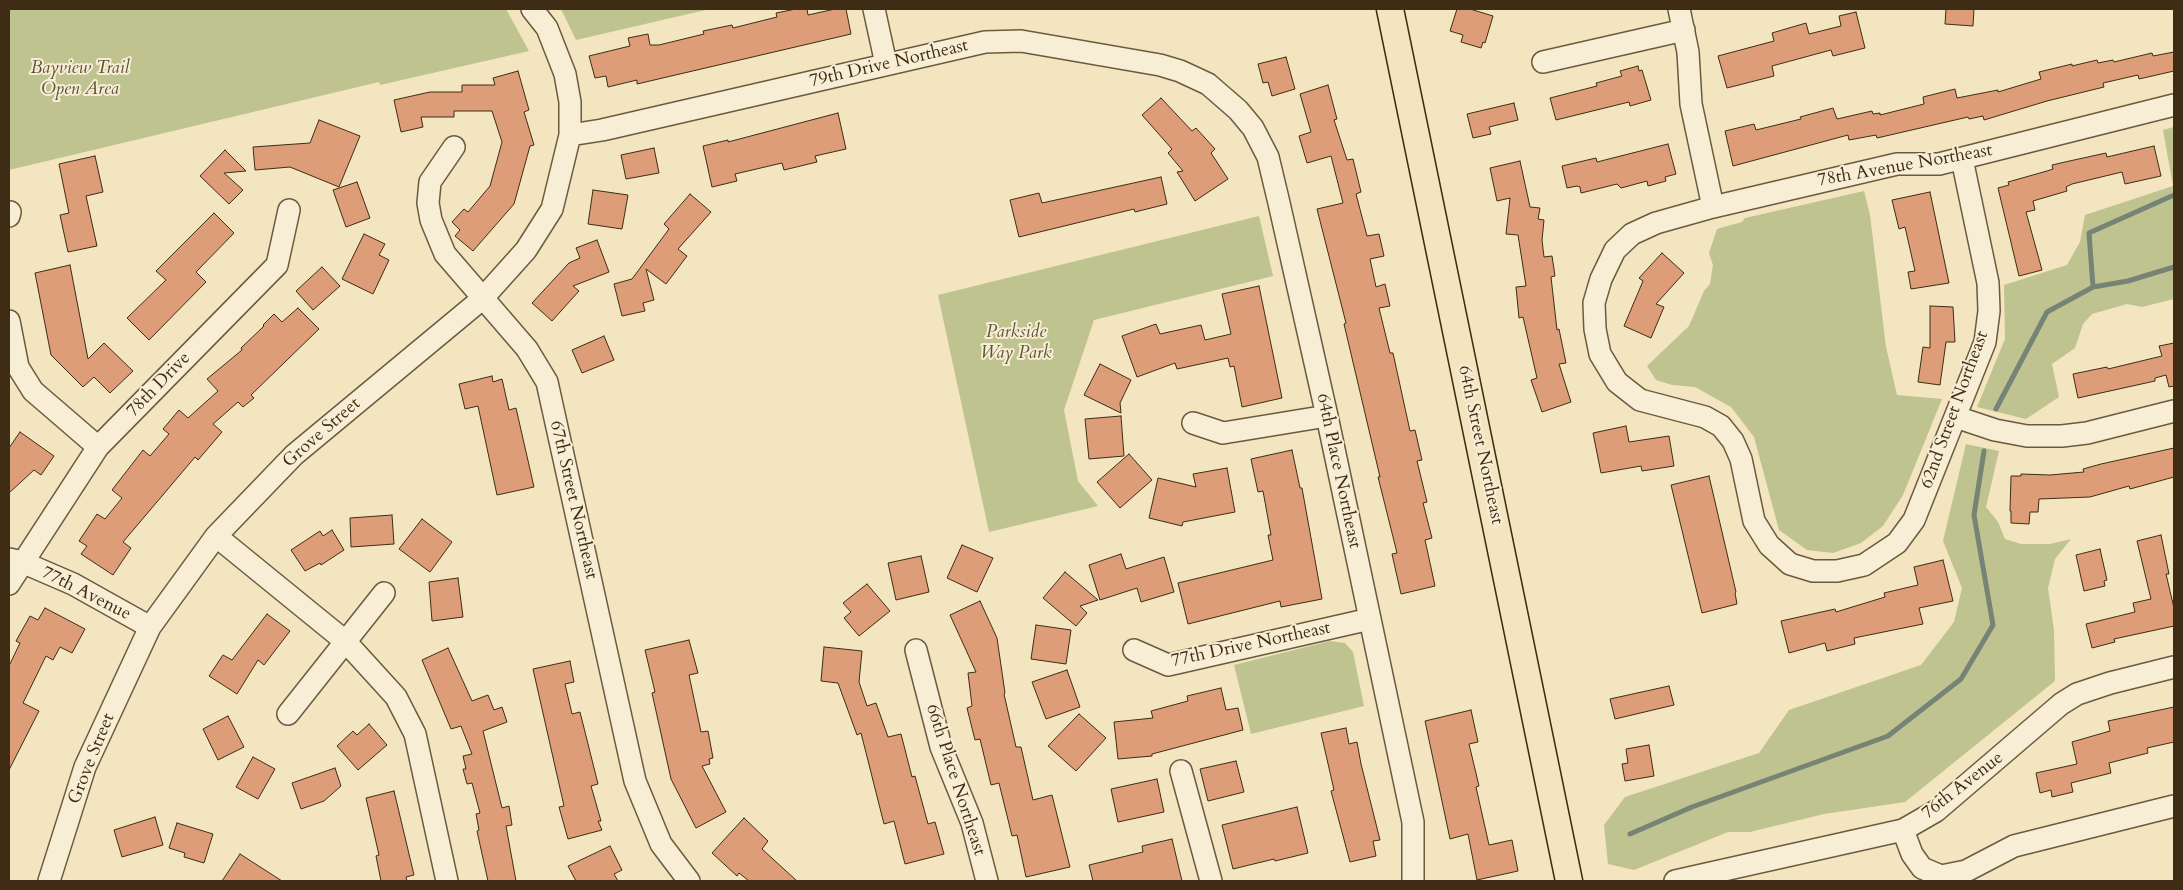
<!DOCTYPE html>
<style>
body{margin:0}
#map{position:relative;width:2183px;height:890px;overflow:hidden;background:#f3e5bf;font-family:Cardo,serif}
canvas{display:block}
.frame{position:absolute;inset:0;border:10px solid #3e2c14;pointer-events:none}
</style>
<div id="map">
<canvas width="2183" height="890"></canvas>
<div class="frame"></div>
</div>
<script>
const ctx = document.querySelector('canvas').getContext('2d');
ctx.lineJoin = 'round';
function fillPath(path, color) {
  ctx.fillStyle = color;
  ctx.fill(path, 'evenodd');
}
function shape(rows) {
  const path = new Path2D();
  for (const r of rows) {
    path.moveTo(r[0], r[1]);
    for (let i = 2; i < r.length; i += 2) path.lineTo(r[i], r[i + 1]);
  }
  return path;
}
function trace(path, color, width, dash) {
  ctx.strokeStyle = color;
  ctx.lineWidth = width;
  ctx.lineCap = dash ? 'butt' : 'round';
  ctx.setLineDash(dash || []);
  ctx.stroke(path);
}
function label(font, color, halo, rows, align = 'center') {
  ctx.font = font + ' Cardo,serif';
  ctx.lineWidth = 4;
  ctx.setLineDash([]);
  ctx.textBaseline = 'middle';
  ctx.strokeStyle = halo;
  ctx.fillStyle = color;
  for (const [text, x, y, turn = 0] of rows) {
    ctx.save();
    ctx.translate(x, y);
    ctx.rotate((+turn || 0) * Math.PI / 180);
    ctx.textAlign = isNaN(turn) ? turn : align;
    if (halo) ctx.strokeText(text, 0, 0);
    ctx.fillText(text, 0, 0);
    ctx.restore();
  }
}
const green = shape([
 [9,9,506,9,529,51,380,85,379,82,9,170],
 [561,9,710,9,576,40],
 [2174,127,2174,299,2142,307,2127,304,2092,314,2083,324,2075,348,2052,364,2059,397,2026,419,1977,407,2005,339,2004,285,2067,265,2080,242,2085,215,2173,186,2163,130],
 [1864,191,1870,215,1886,347,1897,395,1942,399,1903,495,1883,526,1861,543,1833,553,1807,550,1779,530,1754,437,1731,407,1695,387,1672,385,1656,380,1647,366,1689,326,1704,291,1710,284,1713,265,1709,253,1717,229,1742,222,1745,218],
 [1259,216,1273,276,1094,320,1064,410,1078,481,1098,506,989,532,938,295],
 [1966,444,1999,451,1986,507,1998,522,2005,539,2021,544,2050,544,2071,539,2055,559,2048,588,2054,630,2055,681,1905,802,1824,814,1750,832,1728,832,1634,870,1608,864,1604,825,1625,797,1759,753,1789,710,1921,665,1954,622,1962,588,1943,541],
 [1330,641,1345,643,1353,652,1364,706,1251,734,1234,665]
]);
const stream = shape([
 [2093,287,2128,281,2174,267],
 [1996,409,2047,312,2093,287,2089,233,2174,195],
 [1630,834,1692,807,1888,736,1961,679,1993,625,1974,515,1984,451]
]);
const building = shape([
 [796,9,807,9,808,15,835,9,846,9,851,34,637,84,637,80,608,87,606,76,595,78,589,56,630,46,628,38,648,34,650,45,659,45,704,34,703,31,732,25,733,28,777,17,776,13,796,9],
 [1457,9,1470,9,1493,16,1485,43,1483,42,1481,48,1461,42,1463,35,1450,31,1457,9],
 [1946,9,1974,9,1973,26,1945,24,1946,9],
 [1856,12,1865,48,1833,56,1831,50,1772,66,1774,76,1727,88,1718,56,1774,41,1772,33,1806,23,1809,34,1841,26,1839,16,1856,12],
 [2174,52,2174,71,2139,79,2138,75,2103,83,2104,87,2047,101,1984,120,1983,116,1969,119,1968,117,1877,138,1876,135,1849,140,1848,135,1733,166,1725,131,1754,124,1756,130,1801,119,1800,117,1833,108,1837,119,1872,111,1873,114,1880,113,1880,115,1924,104,1923,97,1955,89,1957,98,1998,90,1998,92,2041,79,2039,72,2072,64,2072,66,2097,60,2098,63,2113,60,2114,62,2152,53,2153,56,2174,52],
 [1286,57,1295,89,1272,96,1268,82,1263,83,1258,64,1286,57],
 [1638,66,1639,71,1642,70,1651,100,1630,106,1629,102,1556,120,1550,98,1597,86,1596,83,1622,76,1620,71,1638,66],
 [518,71,529,110,524,112,534,145,530,146,514,204,473,251,455,236,460,230,452,222,464,209,468,212,490,186,502,142,492,111,454,111,454,117,421,117,423,127,401,132,394,100,430,92,462,92,462,85,495,85,493,78,518,71],
 [1328,85,1337,119,1334,120,1347,160,1353,159,1361,192,1356,194,1367,236,1379,234,1384,256,1370,259,1376,287,1385,284,1390,306,1379,308,1390,353,1393,353,1410,431,1415,430,1422,460,1417,461,1427,502,1423,503,1432,538,1425,540,1435,586,1401,594,1392,554,1397,553,1378,477,1380,477,1344,324,1346,323,1317,209,1343,203,1331,156,1307,163,1299,136,1311,132,1300,94,1328,85],
 [1161,98,1192,131,1196,128,1215,149,1211,153,1228,179,1195,201,1177,172,1183,171,1168,153,1172,149,1142,115,1161,98],
 [1514,103,1518,120,1489,127,1491,134,1473,138,1467,114,1514,103],
 [838,113,846,149,815,156,817,162,784,170,782,163,735,174,737,181,712,187,703,146,728,140,728,142,838,113],
 [319,120,360,136,339,187,290,167,255,170,253,147,310,143,319,120],
 [1668,144,1676,174,1665,177,1666,181,1648,186,1647,181,1621,188,1617,184,1581,193,1580,187,1577,186,1567,188,1562,166,1596,158,1597,162,1668,144],
 [2154,146,2161,176,2125,184,2122,172,2072,184,2066,187,2067,191,2033,201,2035,210,2026,212,2042,270,2019,276,1998,188,2009,185,2008,182,2047,171,2053,169,2052,165,2065,162,2106,153,2107,157,2154,146],
 [654,148,659,173,626,179,621,155,654,148],
 [225,150,246,171,224,173,243,190,229,204,200,176,225,150],
 [95,156,103,192,86,196,97,246,68,252,60,215,69,213,59,164,95,156],
 [1520,161,1530,207,1540,208,1538,219,1544,220,1542,240,1544,257,1552,256,1555,276,1551,277,1557,330,1559,329,1566,363,1559,364,1571,402,1542,412,1531,380,1537,378,1523,317,1519,318,1516,287,1526,286,1518,235,1506,234,1510,198,1497,201,1490,168,1520,161],
 [1161,177,1167,204,1135,212,1134,209,1019,237,1010,200,1039,193,1042,203,1161,177],
 [357,182,370,218,346,227,333,190,357,182],
 [593,190,628,195,622,229,588,224,593,190],
 [1930,192,1949,283,1911,289,1908,272,1915,271,1905,227,1899,229,1892,200,1930,192],
 [690,194,711,212,678,249,687,256,666,284,646,269,654,300,643,303,645,311,622,316,614,284,632,279,669,229,664,224,690,194],
 [214,213,234,233,196,272,206,282,149,340,127,318,166,280,156,271,214,213],
 [364,234,385,244,379,255,389,260,373,294,342,279,364,234],
 [597,240,609,272,573,286,579,291,552,321,532,303,569,263,580,258,576,248,597,240],
 [1662,253,1684,273,1656,304,1664,307,1651,338,1624,326,1643,281,1639,278,1662,253],
 [70,265,88,359,104,343,133,371,110,393,94,377,83,387,51,355,35,273,70,265],
 [322,267,340,286,313,310,296,291,322,267],
 [1259,286,1282,398,1242,407,1234,366,1230,367,1228,358,1177,369,1175,363,1137,377,1122,336,1156,324,1160,334,1201,325,1205,340,1231,334,1222,294,1259,286],
 [1930,306,1953,307,1955,342,1946,342,1940,385,1918,382,1923,347,1930,348,1930,306],
 [298,308,319,329,251,395,254,398,243,407,238,402,213,424,222,432,198,460,195,457,123,542,131,548,113,575,81,554,87,546,79,541,97,514,105,519,122,498,112,490,143,450,150,456,169,434,163,429,179,410,188,418,218,391,207,379,242,350,241,348,264,326,263,325,274,314,282,322,298,308],
 [604,336,614,360,582,373,572,350,604,336],
 [2174,343,2174,386,2169,387,2166,375,2155,378,2155,381,2078,398,2073,374,2107,367,2108,369,2162,356,2159,346,2174,343],
 [1100,364,1131,380,1120,403,1121,413,1084,395,1100,364],
 [492,376,493,382,502,379,509,410,516,408,534,487,497,495,478,406,465,409,459,384,492,376],
 [1121,416,1124,456,1089,459,1085,419,1121,416],
 [1626,426,1629,442,1669,436,1674,466,1642,471,1641,466,1601,473,1593,433,1626,426],
 [20,432,54,456,41,475,34,470,9,493,9,448,20,432],
 [2174,448,2174,477,2130,489,2129,486,2090,497,2039,499,2038,512,2030,512,2029,524,2011,523,2011,511,2010,511,2011,476,2021,476,2021,474,2050,475,2084,472,2083,469,2101,464,2174,448],
 [1292,450,1300,488,1302,488,1322,599,1281,607,1280,601,1188,624,1178,583,1273,560,1268,535,1271,535,1263,491,1258,492,1251,459,1292,450],
 [1129,454,1152,480,1120,508,1097,482,1129,454],
 [1227,468,1235,512,1183,522,1182,526,1149,518,1158,478,1196,487,1193,474,1227,468],
 [1709,476,1736,592,1735,593,1737,604,1702,613,1671,485,1709,476],
 [392,515,394,544,351,547,350,518,392,515],
 [422,519,452,542,430,572,399,549,422,519],
 [332,530,344,550,321,565,320,563,305,571,291,550,320,531,323,536,332,530],
 [2161,535,2169,574,2166,574,2174,608,2174,626,2114,639,2115,642,2092,648,2086,624,2135,612,2133,603,2151,599,2137,541,2161,535],
 [962,545,993,558,977,592,947,578,962,545],
 [2100,549,2107,580,2104,581,2105,586,2084,591,2076,555,2100,549],
 [1121,554,1126,569,1164,557,1174,592,1141,602,1137,588,1100,600,1089,565,1121,554],
 [921,556,929,592,896,600,888,563,921,556],
 [1943,560,1953,601,1919,608,1923,624,1854,638,1855,644,1827,651,1825,643,1789,653,1781,621,1835,609,1836,612,1885,597,1884,593,1918,585,1914,567,1943,560],
 [1065,572,1098,600,1080,606,1087,613,1076,626,1043,598,1065,572],
 [458,578,463,617,432,621,429,582,458,578],
 [867,584,890,611,859,636,844,618,851,612,843,603,867,584],
 [980,601,997,638,1005,693,1004,694,1016,747,1021,747,1033,800,1052,795,1070,867,1026,877,1017,835,1012,836,999,783,991,785,980,739,975,740,967,708,972,706,968,673,976,672,950,615,980,601],
 [45,608,85,629,72,653,60,647,53,660,46,656,23,703,39,711,9,770,9,666,20,643,16,641,30,616,38,620,45,608],
 [267,614,290,631,264,665,258,660,237,694,209,676,223,655,232,660,267,614],
 [1036,625,1071,630,1066,664,1031,659,1036,625],
 [689,640,698,673,689,675,701,732,708,731,713,758,709,759,710,764,702,766,726,812,696,828,671,779,652,693,655,692,645,650,689,640],
 [824,647,862,651,859,682,867,706,876,703,888,737,901,734,912,777,915,776,928,824,935,822,944,854,905,864,894,821,884,824,861,733,857,735,838,683,821,681,824,647],
 [448,648,472,701,488,695,494,710,502,707,507,722,483,731,502,808,509,806,512,825,506,826,516,881,488,881,477,831,479,830,476,814,480,813,472,783,467,784,463,769,466,769,463,756,472,754,461,726,451,729,422,660,448,648],
 [570,661,574,682,565,684,572,714,580,712,598,784,591,786,601,821,598,821,602,830,568,839,559,807,564,806,533,669,570,661],
 [1067,670,1080,707,1046,719,1032,682,1067,670],
 [1669,686,1674,705,1615,719,1610,699,1669,686],
 [1221,688,1226,710,1238,708,1243,730,1152,754,1152,756,1118,759,1114,722,1153,718,1151,711,1188,701,1187,696,1221,688],
 [2174,707,2174,742,2147,748,2148,753,2109,763,2111,773,2071,783,2073,792,2052,797,2051,790,2040,793,2036,773,2077,764,2072,742,2110,731,2108,721,2174,707],
 [1471,710,1478,742,1469,744,1479,786,1476,787,1489,845,1512,840,1518,871,1477,880,1468,834,1450,839,1425,721,1471,710],
 [1079,714,1106,738,1076,771,1048,746,1079,714],
 [228,716,244,747,218,760,203,729,228,716],
 [369,724,387,745,358,770,337,746,353,731,357,735,369,724],
 [1346,728,1349,744,1357,742,1361,764,1380,840,1373,841,1376,856,1350,862,1331,791,1334,790,1321,733,1346,728],
 [1649,745,1654,776,1625,781,1622,764,1628,763,1626,749,1649,745],
 [253,757,275,769,258,799,236,787,253,757],
 [1236,761,1244,792,1208,801,1200,769,1236,761],
 [335,768,341,786,324,801,301,809,292,783,335,768],
 [1157,779,1164,812,1118,822,1111,789,1157,779],
 [394,791,414,875,406,877,407,881,381,881,376,856,379,855,366,798,394,791],
 [1297,807,1308,853,1275,861,1274,859,1233,869,1222,825,1297,807],
 [155,817,163,845,122,857,114,830,155,817],
 [744,818,768,841,762,849,797,881,749,881,739,873,737,876,712,853,744,818],
 [177,823,213,834,204,863,184,857,185,853,169,848,177,823],
 [1172,839,1182,881,1093,881,1089,865,1143,852,1142,846,1172,839],
 [610,846,622,870,614,874,618,881,576,881,568,866,610,846],
 [240,854,282,881,222,881,240,854]
]);
const minor = shape([
 [874,9,886,64],
 [1679,9,1688,52,1691,104,1713,207],
 [1543,62,1684,30],
 [570,135,602,130,985,42,1021,41,1160,65,1180,71,1208,84,1238,110,1253,128,1268,157,1279,203,1327,416,1413,822,1413,881],
 [454,147,430,182,428,203,431,220,445,254,527,349,547,382,635,781,661,844,689,881],
 [1962,159,1988,283,1989,311,1985,342,1914,520,1897,543,1864,565,1837,571,1813,571,1790,564,1769,545,1754,521,1741,459,1733,441,1721,426,1705,417,1640,400,1617,382,1600,354,1595,329,1594,303,1601,279,1615,250,1632,234,1656,223,1713,207,1897,164,1939,164,2174,105],
 [9,216,10,212],
 [9,321,18,367,33,391,98,447],
 [1956,417,1995,430,2027,436,2062,436,2087,433,2174,411],
 [1193,423,1223,433,1327,416],
 [216,536,345,641,396,697,415,734,447,881],
 [9,559,22,562,73,584,150,627],
 [9,584,98,447,277,265,289,210],
 [916,650,941,747,972,823,987,881],
 [1134,650,1168,665,1370,619],
 [288,714,384,593],
 [1181,771,1211,881],
 [1903,830,1912,854,1922,868,1941,876,1966,871,2014,846,2174,806],
 [49,881,85,767,150,627,216,536,294,455,482,299,526,250,552,209,570,135,570,102,565,74,547,28,532,9],
 [1675,881,1903,830,1936,811,2061,704,2077,694,2110,683,2174,667]
]);
const major = shape([
 [1390,9,1569,881]
]);
const streetNames = [
 ["79th Drive Northeast",889,64,-13],
 ["78th Avenue Northeast",1905,166,-10],
 ["78th Drive",159,385,-46],
 ["62nd Street Northeast",1955,410,-70],
 ["Grove Street",322,433,-41],
 ["64th Street Northeast",1480,445,78],
 ["64th Place Northeast",1338,471,78],
 ["67th Street Northeast",573,500,77],
 ["77th Avenue",86,594,27],
 ["77th Drive Northeast",1251,645,-12],
 ["Grove Street",92,759,-68],
 ["66th Place Northeast",955,780,72],
 ["76th Avenue",1963,786,-38]
];
const parkNames = [
 ["Bayview Trail",80,69],
 ["Open Area",80,90],
 ["Parkside",1016,333],
 ["Way Park",1016,354]
];
fillPath(green, '#bfc38f');
trace(stream, '#768476', 5);
fillPath(building, '#dd9d78');
trace(building, '#3e2c14', 1);
trace(minor, '#6b5a3f', 24);
trace(major, '#3e2c14', 29);
trace(minor, '#f7eed5', 21);
trace(major, '#f3e5bf', 26);
label('18px', '#3e2c14', '#f7eed5', streetNames);
label('italic 18px', '#5e5233', '#f7eed5', parkNames);
</script>
